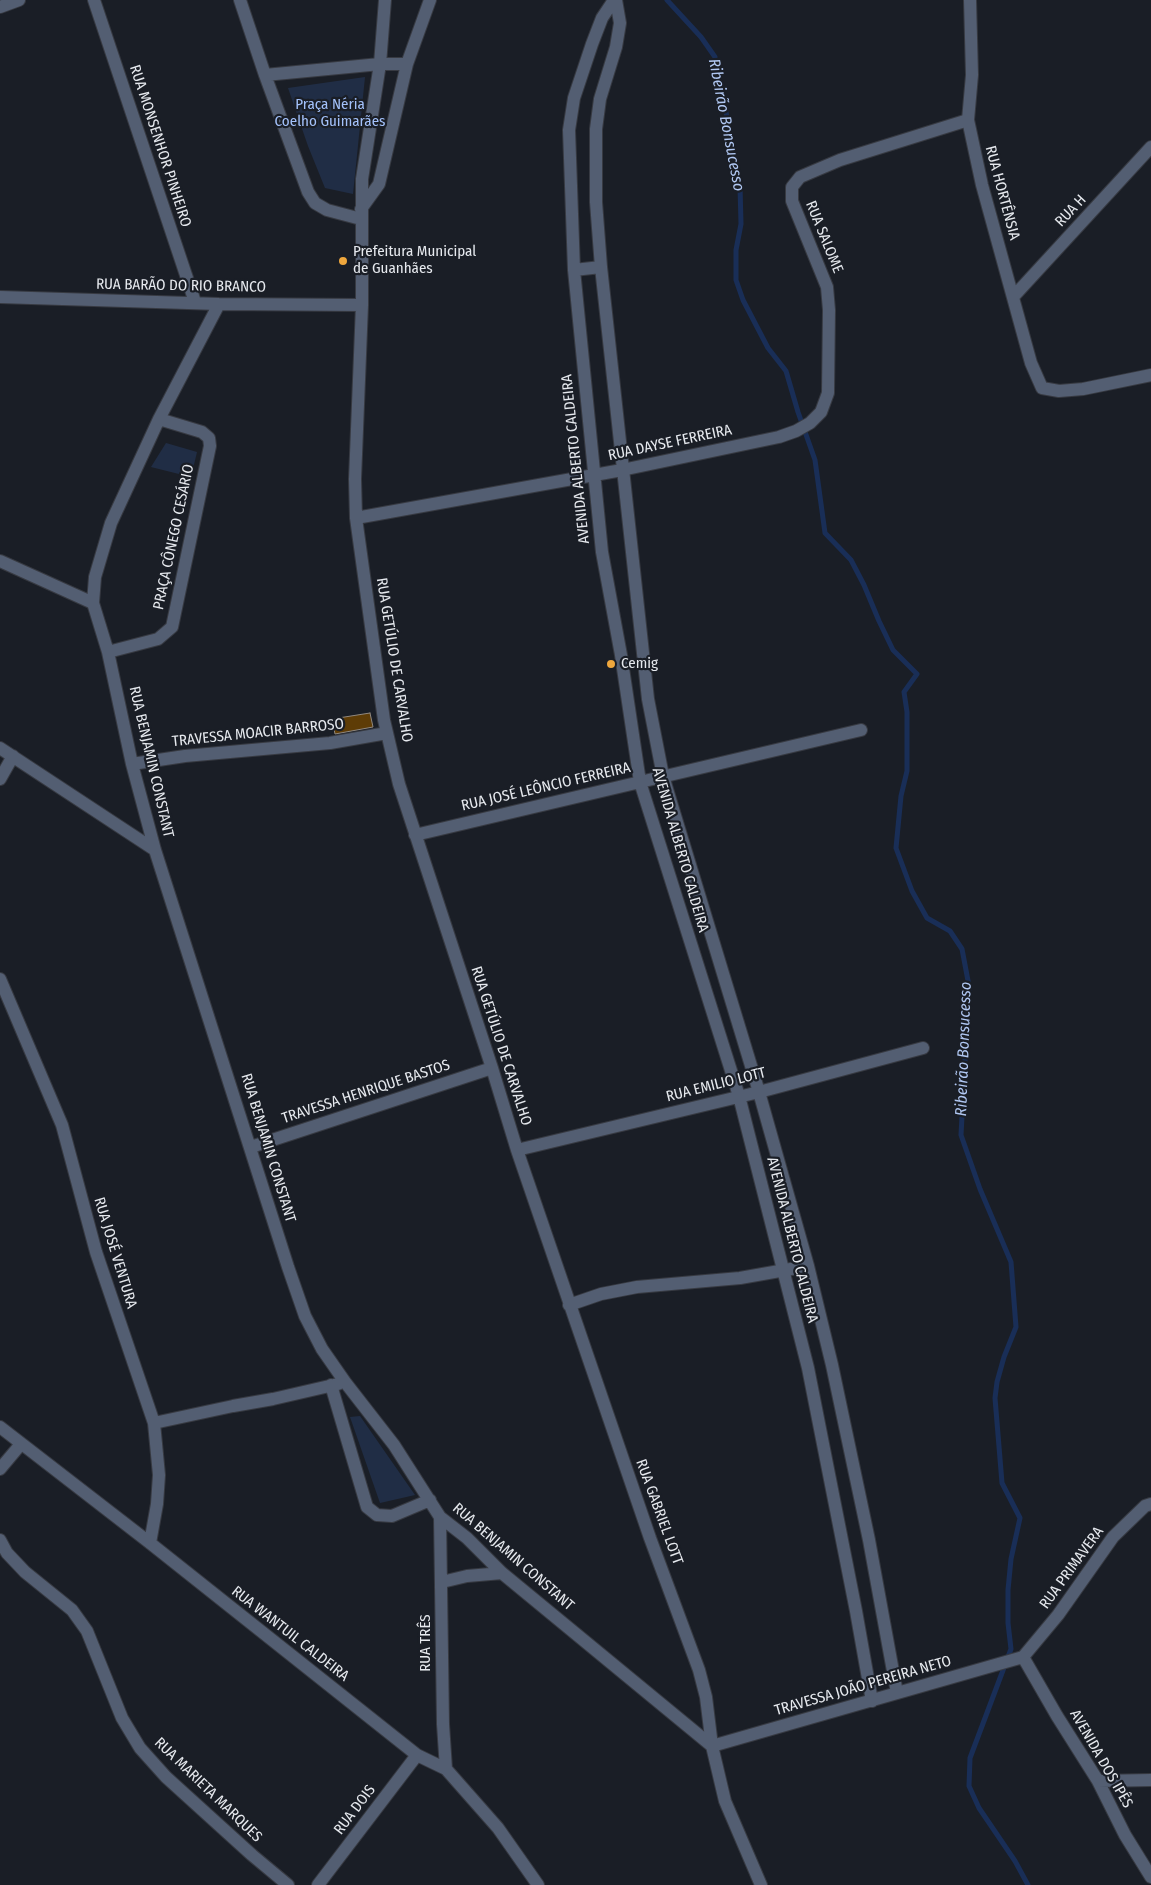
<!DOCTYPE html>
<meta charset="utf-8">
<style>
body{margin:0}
canvas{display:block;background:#1a1e26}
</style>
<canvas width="1151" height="1885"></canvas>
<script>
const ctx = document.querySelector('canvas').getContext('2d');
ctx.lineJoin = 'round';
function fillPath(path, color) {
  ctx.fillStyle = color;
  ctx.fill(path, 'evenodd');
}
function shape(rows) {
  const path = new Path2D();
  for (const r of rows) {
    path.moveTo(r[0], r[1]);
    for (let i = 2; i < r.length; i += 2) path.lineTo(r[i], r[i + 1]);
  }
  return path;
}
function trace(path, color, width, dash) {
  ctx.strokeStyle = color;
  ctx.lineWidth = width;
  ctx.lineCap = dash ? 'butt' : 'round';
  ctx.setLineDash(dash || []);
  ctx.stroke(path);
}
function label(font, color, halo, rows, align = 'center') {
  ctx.font = font + ' "Fira Sans Condensed",sans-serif';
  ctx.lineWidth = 4.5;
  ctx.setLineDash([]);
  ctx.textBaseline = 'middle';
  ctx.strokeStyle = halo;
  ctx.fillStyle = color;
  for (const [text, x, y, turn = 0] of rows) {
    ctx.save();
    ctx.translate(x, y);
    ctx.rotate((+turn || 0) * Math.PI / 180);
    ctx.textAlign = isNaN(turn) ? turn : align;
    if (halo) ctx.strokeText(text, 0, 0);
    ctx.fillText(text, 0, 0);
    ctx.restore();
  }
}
const green = shape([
 [365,77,353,194,325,188,308,146,288,88],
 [166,443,197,452,191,477,151,467],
 [360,1416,415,1495,380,1503,350,1417]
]);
const stream = shape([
 [667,0,701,37,715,57,715,77,725,107,740,186,741,224,736,250,736,280,743,300,768,348,786,371,798,412,815,460,825,533,851,560,864,585,879,621,893,650,917,674,904,692,907,712,907,771,901,796,896,848,912,891,927,918,950,931,962,949,969,986,961,1135,980,1189,1011,1262,1016,1327,1004,1357,997,1382,995,1398,1002,1483,1020,1518,1011,1559,1008,1590,1008,1623,1011,1649,970,1758,969,1786,979,1808,1015,1861,1028,1885]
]);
const building = shape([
 [370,713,373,727,335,734,332,719,370,713]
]);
const minor = shape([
 [94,0,195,302],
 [240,0,265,75,308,192,315,203,327,210,361,219],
 [385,0,380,64,362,179,362,305,355,479,356,518,384,720,399,784,492,1068,517,1150,650,1538,699,1670,706,1697,712,1746,725,1801,761,1885],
 [614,0,602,18,592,44,574,98,569,130,574,270,602,552,621,655,640,782,739,1096,808,1368,856,1611,872,1701],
 [616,0,620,23,616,47,600,99,596,129,596,202,601,267,648,699,663,776,759,1092,808,1266,832,1365,869,1540,897,1693],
 [970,0,972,75,968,120,982,185,1031,363,1042,388,1059,391,1083,389,1151,375],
 [0,7,19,0],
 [265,75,380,64,407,64],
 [361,209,379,184,407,64,430,0],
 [574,270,601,267],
 [1014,296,1151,147],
 [0,297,219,304,362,305],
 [219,304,159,419,111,523,95,577,93,603,108,652,132,764,155,850,288,1267,305,1316,322,1349,345,1382,394,1445,440,1517,467,1538,502,1573,712,1746,1023,1657],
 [356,518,622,470,779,437,796,431,810,423,821,412,828,393,829,310,827,287,792,201,792,187,800,177,840,160,968,120],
 [0,561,93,603],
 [108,652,158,639,172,627,210,446,209,438,202,432,159,419],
 [0,748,155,850],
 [132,764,185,756,330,743,387,733],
 [0,779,13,756],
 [415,835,861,730],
 [0,979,62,1125,96,1252,154,1423,159,1475,157,1504,150,1543],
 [251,1147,492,1068],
 [517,1150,759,1092,923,1048],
 [569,1305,601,1294,637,1287,740,1278,808,1266],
 [331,1385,367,1507,377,1515,392,1516,430,1500],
 [154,1423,233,1406,273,1399,338,1384],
 [0,1427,150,1543,417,1755,446,1769,498,1828,538,1885],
 [0,1469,21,1444],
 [440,1517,443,1724,446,1769],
 [0,1540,7,1553,25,1572,72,1610,87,1631,122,1718,140,1748,166,1777,252,1855,288,1885],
 [442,1582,467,1576,502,1573],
 [1023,1657,1057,1716,1098,1781,1125,1835,1151,1877],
 [1023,1657,1058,1615,1113,1537,1145,1506,1151,1504],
 [1098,1781,1151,1780],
 [318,1885,417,1755]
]);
const markers = [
 [343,261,5,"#efa73d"],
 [611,664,5,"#efa73d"]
];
const parkNames = [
 ["Praça Néria",330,105],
 ["Coelho Guimarães",330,122]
];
const streetNames = [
 ["RUA MONSENHOR PINHEIRO",160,146,72],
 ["RUA HORTÊNSIA",1002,193,75],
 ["RUA H",1071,211,-47],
 ["RUA SALOME",824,237,68],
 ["RUA BARÃO DO RIO BRANCO",181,286,1],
 ["RUA DAYSE FERREIRA",670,443,-12],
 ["AVENIDA ALBERTO CALDEIRA",576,459,-96],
 ["PRAÇA CÔNEGO CESÁRIO",174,537,-78],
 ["RUA GETÚLIO DE CARVALHO",394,660,81],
 ["TRAVESSA MOACIR BARROSO",258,733,-6],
 ["RUA BENJAMIN CONSTANT",151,762,77],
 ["RUA JOSÉ LEÔNCIO FERREIRA",546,787,-13],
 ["AVENIDA ALBERTO CALDEIRA",680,850,74],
 ["RUA GETÚLIO DE CARVALHO",501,1046,72],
 ["RUA EMILIO LOTT",716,1085,-14],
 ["TRAVESSA HENRIQUE BASTOS",366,1092,-18],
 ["RUA BENJAMIN CONSTANT",268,1148,73],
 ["AVENIDA ALBERTO CALDEIRA",792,1240,76],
 ["RUA JOSÉ VENTURA",115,1253,73],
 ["RUA GABRIEL LOTT",659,1512,70],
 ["RUA BENJAMIN CONSTANT",513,1557,41],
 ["RUA PRIMAVERA",1072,1568,-54],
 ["RUA WANTUIL CALDEIRA",290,1634,38],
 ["RUA TRÊS",426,1643,-90],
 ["TRAVESSA JOÃO PEREIRA NETO",863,1686,-16],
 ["AVENIDA DOS IPÊS",1101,1759,60],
 ["RUA MARIETA MARQUES",208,1790,44],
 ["RUA DOIS",355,1810,-53]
];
const poiNames = [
 ["Prefeitura Municipal",353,252],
 ["de Guanhães",353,269],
 ["Cemig",621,664]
];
const waterNames = [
 ["Ribeirão Bonsucesso",726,125,79],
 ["Ribeirão Bonsucesso",964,1049,-88]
];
fillPath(green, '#202d45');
trace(stream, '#192e57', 5);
fillPath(building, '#5e3c06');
trace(building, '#90887f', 1);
trace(minor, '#373a42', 14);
trace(minor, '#535e72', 12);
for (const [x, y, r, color] of markers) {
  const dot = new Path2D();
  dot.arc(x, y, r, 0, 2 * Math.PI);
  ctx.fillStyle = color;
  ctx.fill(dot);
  trace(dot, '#1a1e26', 2);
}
label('15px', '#a3c1fa', '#1a1e26', parkNames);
label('15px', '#e6e9ee', '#1a1e26', streetNames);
label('15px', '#e6e9ee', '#1a1e26', poiNames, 'left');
label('italic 16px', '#b0c7f2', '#1a1e26', waterNames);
</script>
